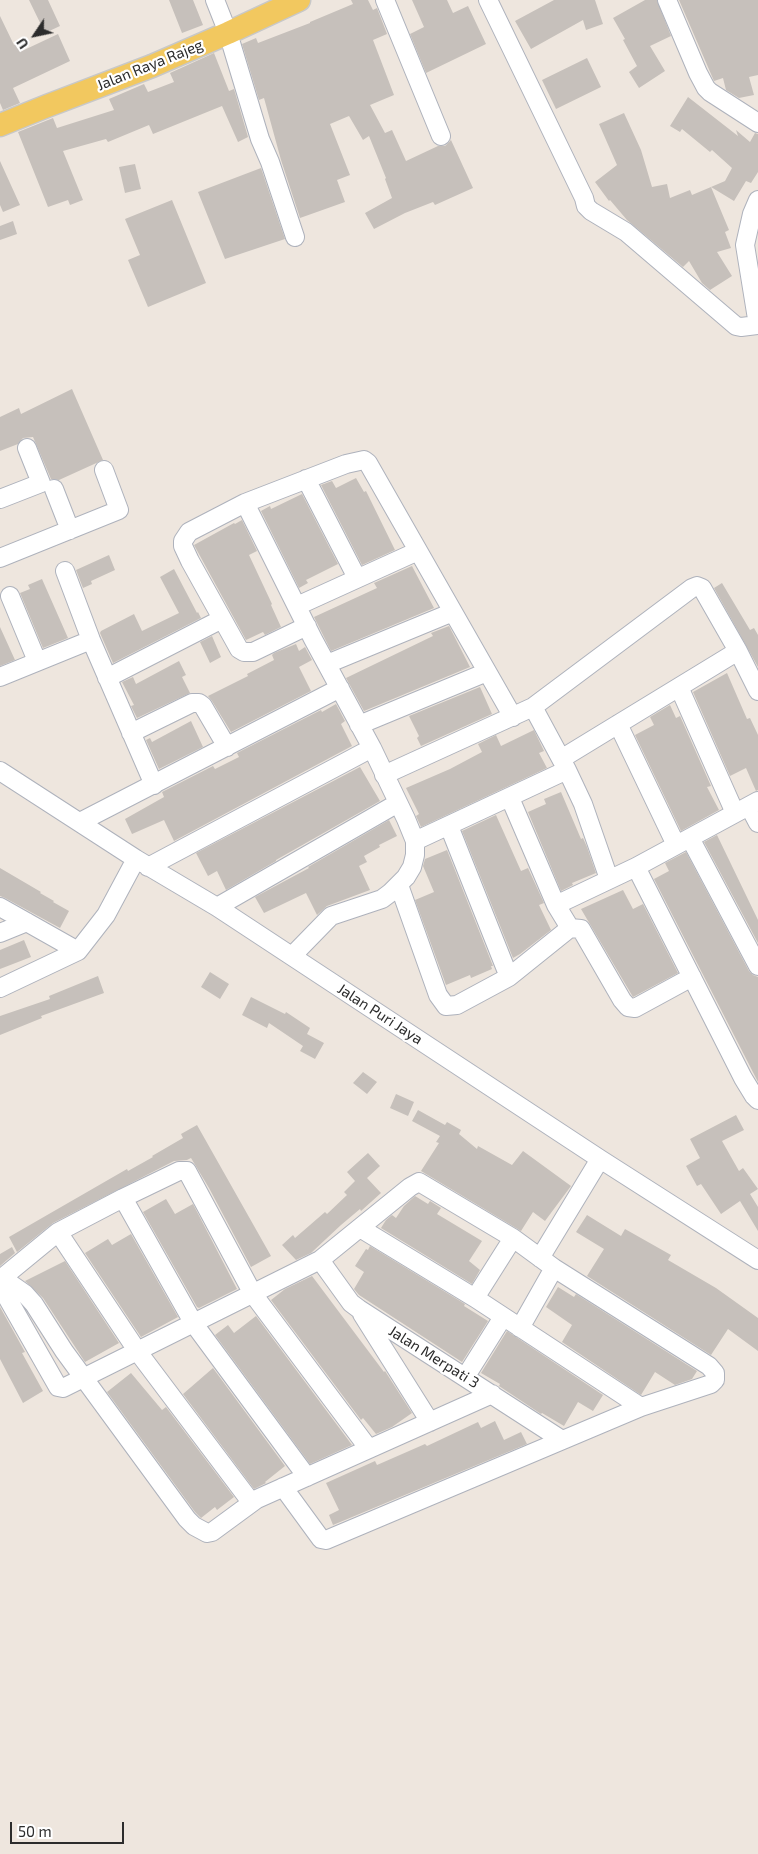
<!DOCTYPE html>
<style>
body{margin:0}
#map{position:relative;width:758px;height:1854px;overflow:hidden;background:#eee6de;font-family:"Exo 2",sans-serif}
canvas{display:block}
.north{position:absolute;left:10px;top:10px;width:50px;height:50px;-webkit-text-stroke:4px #fff;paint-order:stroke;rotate:236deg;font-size:14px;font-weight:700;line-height:20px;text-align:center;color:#2c2c2c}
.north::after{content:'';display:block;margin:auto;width:18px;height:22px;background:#2c2c2c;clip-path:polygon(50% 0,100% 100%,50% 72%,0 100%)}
.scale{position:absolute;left:10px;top:1822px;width:114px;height:22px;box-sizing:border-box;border:2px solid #2c2c2c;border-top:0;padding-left:6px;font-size:15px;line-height:18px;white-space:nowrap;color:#2c2c2c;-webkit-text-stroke:4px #fff;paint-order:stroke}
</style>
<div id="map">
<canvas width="758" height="1854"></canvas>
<div class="north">U</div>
<div class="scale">50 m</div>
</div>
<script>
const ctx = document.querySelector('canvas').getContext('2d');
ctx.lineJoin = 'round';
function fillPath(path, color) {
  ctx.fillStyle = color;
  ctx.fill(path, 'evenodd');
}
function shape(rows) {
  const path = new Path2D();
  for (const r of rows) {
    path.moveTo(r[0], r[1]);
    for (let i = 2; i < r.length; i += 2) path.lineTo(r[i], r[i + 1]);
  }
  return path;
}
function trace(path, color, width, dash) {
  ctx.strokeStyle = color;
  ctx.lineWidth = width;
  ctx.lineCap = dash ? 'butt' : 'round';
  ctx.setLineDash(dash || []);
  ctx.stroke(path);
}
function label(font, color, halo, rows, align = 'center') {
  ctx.font = font + ' "Exo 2",sans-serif';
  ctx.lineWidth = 4.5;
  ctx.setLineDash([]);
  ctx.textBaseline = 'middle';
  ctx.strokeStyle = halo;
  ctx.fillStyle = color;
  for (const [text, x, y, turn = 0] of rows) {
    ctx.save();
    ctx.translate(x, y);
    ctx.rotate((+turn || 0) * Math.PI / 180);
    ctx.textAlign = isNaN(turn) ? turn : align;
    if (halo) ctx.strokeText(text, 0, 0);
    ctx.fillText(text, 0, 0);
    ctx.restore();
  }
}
const building = shape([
 [29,0,48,0,60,26,45,33],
 [169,0,193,0,203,25,182,33],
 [351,0,368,0,373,10,377,8,387,34,373,40,394,95,370,105,385,133,392,130,406,161,438,146,445,146,451,140,473,188,435,205,433,202,405,213,374,229,365,213,392,198,385,179,386,178,369,136,363,140,349,116,330,124,350,175,337,180,345,202,300,218,281,160,264,98,259,100,242,44,256,38,258,43,310,23,310,22,353,4],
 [412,0,447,0,453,13,468,6,486,44,426,73,410,34,424,27],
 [554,0,595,0,603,24,586,30,583,20,531,49,515,21],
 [645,0,657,0,671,36,650,46,665,71,639,88,629,72,637,66,623,40,625,39,613,18],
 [679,0,758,0,758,75,749,77,754,95,739,98,726,90,723,78,714,81],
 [0,16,14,45,19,43,22,51,58,34,70,61,13,88,20,103,3,110,0,103],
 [214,53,229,91,234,89,248,137,238,142,222,106,153,134,149,125,108,142,106,139,63,151,83,200,70,205,68,200,48,207,18,132,53,118,57,128,114,110,109,99,144,84,148,92,174,82,170,73],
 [587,58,601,87,556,109,542,80],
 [688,97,738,136,736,130,750,142,755,133,758,134,758,172,751,183,746,181,734,201,711,187,725,181,732,168,712,150,710,152,682,129,680,132,670,126],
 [624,113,641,150,652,187,667,184,670,198,690,190,692,195,711,187,729,230,725,232,731,248,717,252,732,276,710,290,702,283,689,261,683,267,627,220,610,200,609,201,595,182,617,165,599,124],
 [0,161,20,205,3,212,0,205],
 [135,164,141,189,125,193,119,167],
 [261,168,285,239,225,259,198,192],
 [172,200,206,283,148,307,128,260,140,255,125,219],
 [13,221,17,234,0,240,0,226],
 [72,389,103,460,59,480,51,479,33,437,23,438,18,444,0,451,0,417,19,408,21,414],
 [356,478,364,492,366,491,395,550,362,565,321,485,332,481,336,488],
 [302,494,338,564,306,580,308,583,299,588,261,511,270,506,271,509],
 [242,520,257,551,249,555,272,604,271,605,281,627,265,635,263,632,246,640,194,545,234,523,235,524],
 [109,555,115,570,91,581,92,584,83,588,76,570],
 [412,566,434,608,331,651,314,617,377,588,374,583],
 [174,569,197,613,198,612,201,618,113,663,100,633,101,631,134,614,142,631,179,613,160,577],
 [42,579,68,638,43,648,20,593,30,589,28,585],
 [722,583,750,630,754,628,758,635,758,667,714,588],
 [449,626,470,667,364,711,346,678,433,636,431,633],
 [0,627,15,660,0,666],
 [212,636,221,657,210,663,200,642],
 [296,644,299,651,305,647,312,660,299,667,311,691,231,732,212,701,208,696,248,676,247,674,274,660,272,655,274,653],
 [179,661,186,675,182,677,190,693,137,718,131,706,134,705,122,682,133,677,136,684],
 [727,673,747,719,750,718,758,735,758,790,756,791,746,768,730,776,693,692],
 [480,687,492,714,421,746,417,738,419,736,409,716],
 [336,704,345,721,341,724,352,746,174,841,164,820,132,834,125,819,164,797,162,792,213,766,215,769,239,757,237,753,321,710,322,712],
 [670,705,676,718,680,716,711,786,707,787,719,810,681,831,635,735,654,725,650,717],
 [191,721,203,747,159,769,146,740,150,738,152,742],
 [534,730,544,751,539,753,547,768,421,827,416,816,419,814,406,788,450,769,482,752,478,744,496,735,501,746],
 [360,767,380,801,276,860,276,861,226,890,217,871,208,876,196,853],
 [561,792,581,839,583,838,587,847,596,873,572,883,573,885,561,891,528,812,546,804,544,799],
 [496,815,521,871,528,868,544,903,539,905,551,930,520,954,513,958,462,831],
 [389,820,397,836,379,845,380,847,364,856,367,862,359,866,370,890,327,906,317,915,306,893,264,913,255,897,309,868,308,867],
 [717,835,758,920,758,943,704,842],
 [447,850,493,966,491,966,492,969,471,978,470,975,446,985,415,900,434,892,423,866,425,859],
 [686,852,749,971,753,975,758,977,758,1082,654,879,669,871,665,863],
 [0,868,41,892,40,893,54,901,53,902,69,911,60,928,5,898,0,896],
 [623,890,633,909,643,904,678,973,633,997,581,909],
 [24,940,31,957,0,969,0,950],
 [210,972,229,984,220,999,201,987],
 [98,976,104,993,41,1016,42,1018,0,1035,0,1016,50,999,49,996],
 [251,997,285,1014,286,1012,310,1028,307,1034,324,1043,315,1059,300,1051,303,1046,269,1023,267,1028,242,1015],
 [363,1072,377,1082,367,1094,353,1083],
 [396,1094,414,1102,408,1116,390,1108],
 [418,1110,445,1125,447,1122,461,1130,459,1134,477,1149,478,1146,512,1165,523,1151,571,1186,545,1221,533,1212,521,1231,421,1171,439,1143,436,1142,440,1136,412,1121],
 [736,1115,744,1130,722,1141,739,1171,743,1168,758,1189,750,1194,758,1207,758,1231,740,1201,721,1214,701,1184,697,1186,686,1166,700,1158,690,1139],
 [197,1125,271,1256,251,1267,209,1188,191,1158,187,1160,174,1161,53,1223,17,1252,9,1237,127,1169,128,1171,153,1157,152,1156,183,1138,181,1134],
 [368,1153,380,1166,367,1178,381,1193,361,1211,360,1209,341,1225,311,1253,296,1260,282,1245,293,1235,295,1238,325,1212,327,1214,347,1195,344,1192,355,1181,347,1172],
 [415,1196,428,1204,430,1201,441,1208,437,1214,482,1241,469,1261,480,1270,472,1284,381,1228,386,1220,392,1215,396,1218,404,1206],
 [166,1199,175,1214,193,1204,237,1289,199,1308,197,1307,143,1212],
 [587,1215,621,1236,625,1229,671,1255,668,1260,716,1288,758,1318,758,1351,728,1329,711,1355,587,1276,604,1249,576,1232],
 [131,1234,178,1317,141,1337,85,1253,108,1239,112,1245],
 [370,1246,465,1304,464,1306,488,1321,462,1362,359,1295,354,1289,364,1272,355,1266,366,1249,368,1250],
 [12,1247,15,1253,0,1266,0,1254],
 [65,1261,119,1343,85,1362,43,1298,25,1281],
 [312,1276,384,1372,385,1371,412,1413,392,1427,376,1434,363,1418,361,1420,271,1300,285,1289],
 [558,1287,574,1297,576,1294,697,1371,692,1379,675,1385,655,1372,641,1395,562,1342,572,1325,546,1307],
 [0,1307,25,1352,22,1353,43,1391,23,1403,0,1359],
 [256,1316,352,1445,310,1464,215,1335,228,1325,234,1333],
 [507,1331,603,1395,593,1411,578,1402,564,1426,542,1413,541,1414,499,1386,500,1384,481,1373],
 [213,1368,285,1466,265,1482,266,1483,254,1489,183,1394],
 [131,1373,162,1410,166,1407,234,1497,217,1510,215,1507,201,1518,195,1512,107,1392],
 [495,1421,504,1440,521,1432,527,1444,333,1525,329,1515,339,1510,326,1483,375,1461,377,1465,425,1444,427,1446,478,1422,481,1428]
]);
const minor = shape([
 [215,0,228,33,260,139,270,162,295,237],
 [385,0,441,136],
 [488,0,584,198,586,206,591,211,626,232,736,326,741,327,758,325],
 [667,0,698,73,706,88,710,92,758,123],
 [758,200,752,214,745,245,758,325],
 [306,479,357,578],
 [54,489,70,530],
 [0,499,41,483,27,448],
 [245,503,313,639,372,748,406,819,415,841,415,855,412,867,406,877,390,893,382,899,331,916,292,956],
 [0,558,119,510,104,470],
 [65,571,91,640,154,785],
 [10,596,37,661],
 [297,606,418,551],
 [307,626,253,652,244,652,239,649,190,561,183,546,183,541,189,532,245,503,346,464,364,460,368,463,513,717],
 [327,664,453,612],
 [0,677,91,640],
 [107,678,222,619],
 [679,687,735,813],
 [533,707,567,770,583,804,609,879],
 [618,724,676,845],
 [359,725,487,672],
 [131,733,192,703,199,703,203,706,227,747],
 [561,759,738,651],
 [0,771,136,859,217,907,600,1159,758,1260],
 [384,775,533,707,692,588,697,586,702,588,738,651,758,691],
 [510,798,556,905,570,928],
 [749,806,758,823],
 [80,822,340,688],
 [449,826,509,977],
 [690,838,758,966],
 [415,841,567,770],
 [148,867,372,748],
 [636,867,743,1078,754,1096,758,1100],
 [399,885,438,995,446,1006,457,1005,509,977,570,928,581,929,622,1000,628,1007,635,1008,692,977],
 [556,905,636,867,758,801],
 [0,907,78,951],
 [217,907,398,803],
 [0,933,27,922],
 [0,988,78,951,106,915,136,859],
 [123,1198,194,1324,307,1477],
 [360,1228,475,1298,641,1407],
 [58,1232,138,1352,251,1502],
 [540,1258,600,1159],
 [320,1260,351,1303,359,1309,562,1440],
 [2,1278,25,1294,34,1304,64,1351,187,1519,194,1526,207,1533,212,1532,257,1499,492,1394],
 [0,1282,2,1278,58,1232,123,1198,179,1171,187,1171,253,1294,369,1449],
 [0,1285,58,1387,63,1388,320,1260,410,1187,419,1182,513,1238,554,1268,709,1366,715,1373,715,1380,711,1384,641,1407,326,1540,321,1539,283,1487],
 [475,1298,513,1238],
 [362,1314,430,1422],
 [520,1328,554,1268],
 [466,1376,503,1317]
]);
const major = shape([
 [0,125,47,106,152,66,228,33,299,0]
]);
const streetNames = [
 ["Jalan Raya Rajeg",150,65,-22],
 ["Jalan Puri Jaya",380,1014,33],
 ["Jalan Merpati 3",434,1357,32]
];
fillPath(building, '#c6c0bb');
trace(minor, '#aeb2bc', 20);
trace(major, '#c8c8c8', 25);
trace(minor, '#fff', 18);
trace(major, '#f2c85f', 22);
label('15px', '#2c2c2c', '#fff', streetNames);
</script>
